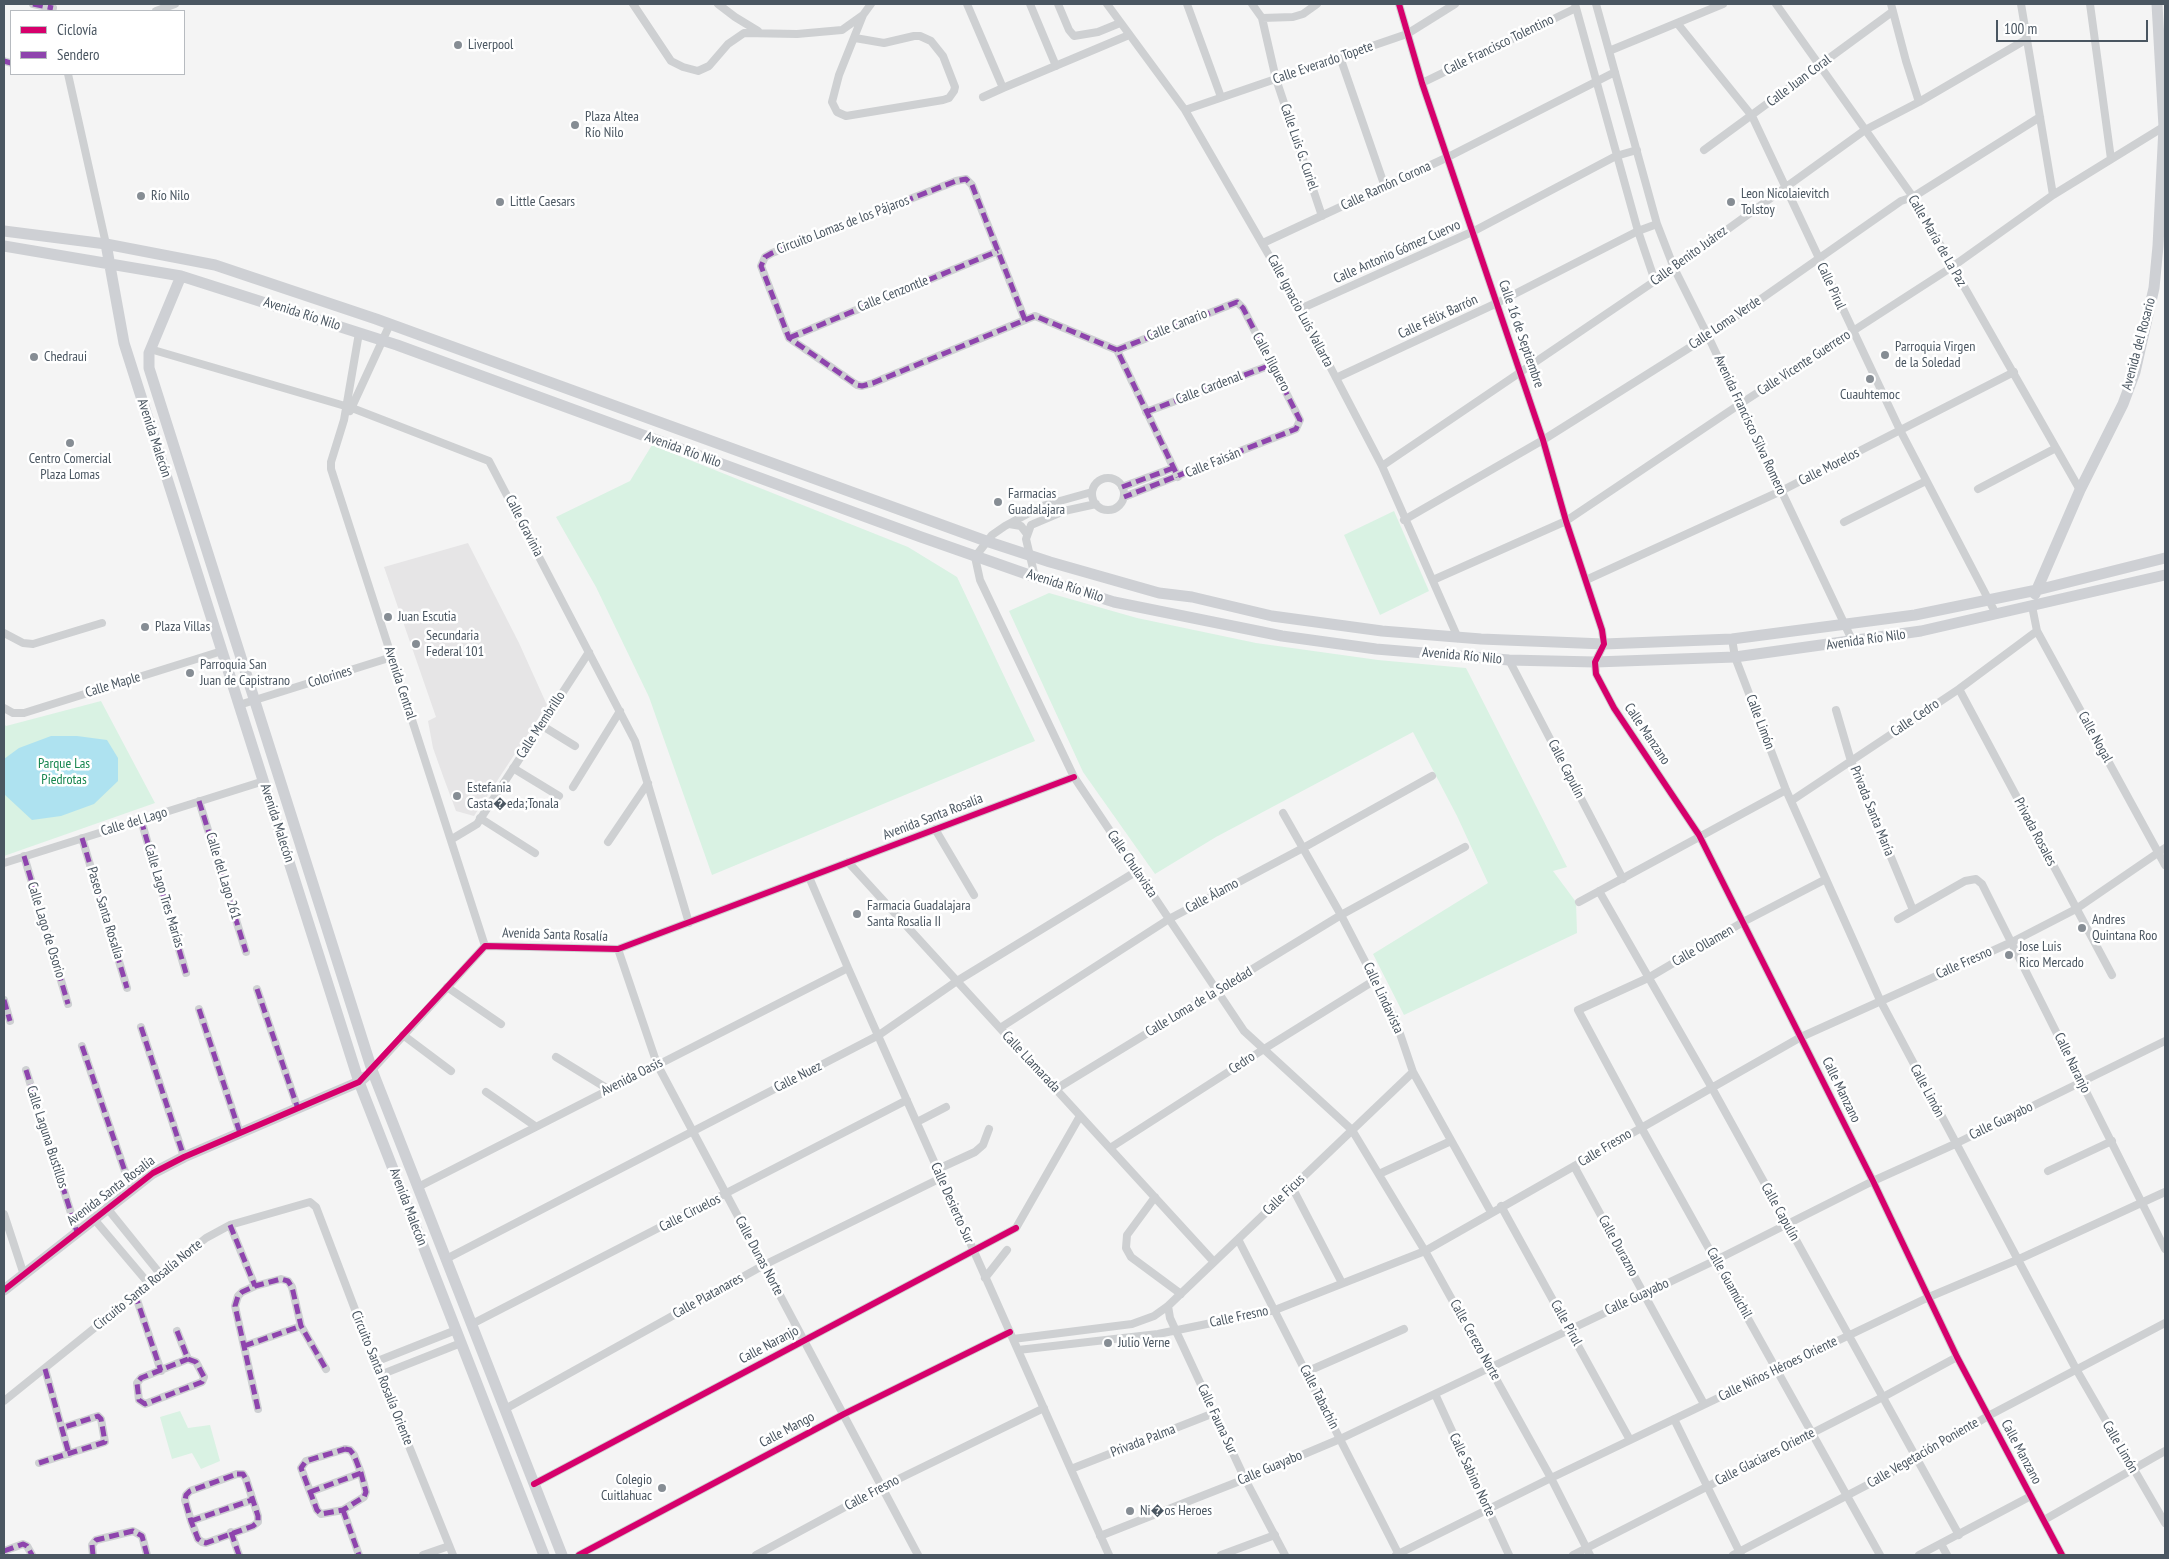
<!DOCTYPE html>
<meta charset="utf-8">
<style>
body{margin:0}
#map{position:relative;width:2169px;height:1559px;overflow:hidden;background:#f4f4f4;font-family:"PT Sans Narrow",sans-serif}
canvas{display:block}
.frame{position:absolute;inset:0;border:5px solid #4a5661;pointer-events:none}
.legend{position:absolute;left:10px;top:10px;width:175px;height:65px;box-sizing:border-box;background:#fff;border:1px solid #b7bbc0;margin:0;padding:6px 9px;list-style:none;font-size:15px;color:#4a5661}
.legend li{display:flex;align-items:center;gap:10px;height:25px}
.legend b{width:25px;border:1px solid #b7bbc0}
.scale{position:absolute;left:1996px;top:20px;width:152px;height:22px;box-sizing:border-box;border:2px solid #4a5661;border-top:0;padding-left:6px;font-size:15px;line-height:18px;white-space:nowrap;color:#4a5661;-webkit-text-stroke:4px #fff;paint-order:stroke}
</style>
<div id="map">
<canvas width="2169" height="1559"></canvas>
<div class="frame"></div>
<ul class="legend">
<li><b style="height:6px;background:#d6006c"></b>Ciclovía</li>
<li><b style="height:6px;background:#8e44ad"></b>Sendero</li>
</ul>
<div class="scale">100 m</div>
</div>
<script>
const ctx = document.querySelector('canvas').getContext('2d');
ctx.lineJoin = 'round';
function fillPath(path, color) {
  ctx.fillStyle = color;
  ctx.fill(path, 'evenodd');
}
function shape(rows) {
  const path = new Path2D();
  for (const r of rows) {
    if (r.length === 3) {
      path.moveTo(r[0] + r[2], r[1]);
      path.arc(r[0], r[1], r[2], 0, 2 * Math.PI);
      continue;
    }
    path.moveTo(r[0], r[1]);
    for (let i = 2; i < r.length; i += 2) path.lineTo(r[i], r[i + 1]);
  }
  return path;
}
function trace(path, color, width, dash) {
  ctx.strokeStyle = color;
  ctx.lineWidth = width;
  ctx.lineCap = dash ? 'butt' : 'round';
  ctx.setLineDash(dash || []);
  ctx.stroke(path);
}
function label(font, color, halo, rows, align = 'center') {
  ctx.font = font + ' "PT Sans Narrow",sans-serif';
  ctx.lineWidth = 5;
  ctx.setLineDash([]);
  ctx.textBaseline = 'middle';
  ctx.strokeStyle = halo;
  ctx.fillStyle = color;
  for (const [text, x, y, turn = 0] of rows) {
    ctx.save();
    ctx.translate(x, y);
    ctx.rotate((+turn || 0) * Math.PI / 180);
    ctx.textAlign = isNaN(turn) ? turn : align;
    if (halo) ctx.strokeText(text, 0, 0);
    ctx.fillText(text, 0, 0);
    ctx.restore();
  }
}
const education = shape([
 [468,543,519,643,547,705,474,816,456,811,443,776,433,748,428,721,436,717,384,567]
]);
const green = shape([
 [652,445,908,547,957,577,1035,741,712,875,649,697,596,587,556,517,630,481],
 [1394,511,1429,591,1380,615,1344,535],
 [1049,593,1137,618,1256,643,1378,660,1466,668,1567,867,1553,871,1576,902,1577,933,1404,1015,1373,954,1488,883,1457,816,1413,732,1216,837,1155,874,1083,772,1009,611],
 [101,701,155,803,4,856,4,724,6,726],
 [180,1411,188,1428,210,1425,220,1461,201,1469,192,1453,172,1459,160,1417]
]);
const water = shape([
 [51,736,77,736,107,740,118,758,118,781,94,804,61,816,32,820,4,794,4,759,19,748]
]);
const street = shape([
 [33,4,53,8],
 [633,4,671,61,683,67,698,71,709,66,728,44,744,33,797,34,842,30,863,15,871,4],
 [718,4,735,17,758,31],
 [967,4,1003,88,983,97],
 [1030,4,1056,66],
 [1058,4,1069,30,1074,36,1098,32,1120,23],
 [1107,4,1185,110,1300,309,1382,466,1458,638],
 [1187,4,1221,97],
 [1252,4,1262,18,1276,79,1322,216],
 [1399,4,1422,83,1543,440,1566,521,1602,630,1604,644,1595,662,1596,674,1614,708,1699,835,1873,1181,1957,1357,2062,1555],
 [1575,4,1638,231,1655,281],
 [1596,4,1657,224,1674,268,1708,336,1853,642],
 [1776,4,1913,197,2080,490],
 [1891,4,1906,61,1919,102],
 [2021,4,2053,195],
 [2090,4,2111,159],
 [156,11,175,4],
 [1262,18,1293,17,1303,14,1317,4],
 [1677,23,1752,116,1900,430,1996,614],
 [855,38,884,43,914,36,920,36,931,41,943,56,955,87,954,91,949,98,943,100,846,116,837,112,832,102,839,75,863,15],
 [1609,51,1723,4],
 [1340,57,1385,187],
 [4,61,11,63],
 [68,74,106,244],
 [1422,83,1576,8],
 [1003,88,1129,35],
 [1185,110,1407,34,1455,4],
 [1704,150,1892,12],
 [1263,243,1448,157,1615,72],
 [1300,309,1474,231,1616,156,1637,150],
 [1025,320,972,185,966,179,956,181,772,253,765,257,761,266,789,338,857,385,862,386,873,383,1025,320,1035,316,1117,350,1178,477],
 [359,333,344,420,331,462,331,469,485,946],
 [789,338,998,251],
 [150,349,352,408,489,461,635,741,689,923],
 [1117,350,1237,302,1243,308,1300,420,1296,429,1124,497],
 [1336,378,1497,303,1638,231,1657,224],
 [350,411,390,324],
 [1146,412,1271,365],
 [1382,466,1674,268,1865,130,1919,102,2027,39],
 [1108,494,16],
 [1122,487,1173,468],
 [1978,489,2056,448],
 [1092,492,1042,506,1005,526,992,535,975,557,980,580,1074,777,1244,1031,1352,1130,1425,1251,1551,1478,1590,1555],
 [1404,520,1543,440,1708,336,1901,201,1913,197,2040,117],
 [1844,522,1926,481],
 [1009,524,1021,526,1027,534],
 [1035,577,1026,539,1031,525,1064,511,1096,504],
 [1433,580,1566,521,1740,404,1952,267,2053,195,2165,126],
 [1586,580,1781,491,2014,372],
 [2032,606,2037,631,2165,865],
 [4,633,23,643,33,644,102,623],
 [1732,639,1735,657,1786,790,1880,1000,2076,1369,2165,1523],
 [1509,660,1623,879],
 [1959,689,2112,975],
 [239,705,392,657],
 [4,708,13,713,24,713,222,651],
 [1836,710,1851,761,1913,910],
 [541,725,575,746],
 [513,768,559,796],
 [573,787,620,711],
 [199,801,246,952],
 [1791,801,1959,689,2037,631],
 [1283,813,1341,915,1395,1019,1413,1072,1491,1212],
 [480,818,535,853],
 [141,820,186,973],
 [935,829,974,895],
 [82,838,127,988],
 [452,839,477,824,589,652],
 [608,842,648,783],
 [24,856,68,1004],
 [848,862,1214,1262],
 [4,863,264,781],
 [809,877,848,968,1109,1555],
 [1826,879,1743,922,1648,978,1578,1010,1641,1127,1880,1555],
 [1599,891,1712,1088,1959,1535],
 [1579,902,1786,790],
 [1898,919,1965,881,1976,879,1982,884,2165,1249],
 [618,949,657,1064,918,1555],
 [447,987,501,1024],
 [257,989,298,1109],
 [4,1000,10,1021],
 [199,1009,240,1133],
 [141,1027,184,1157],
 [1000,1028,1169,919,1303,848,1432,776],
 [403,1035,451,1071],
 [82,1046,131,1189],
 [556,1057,608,1089],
 [26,1070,77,1232],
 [372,1070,485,946,618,949,1074,777],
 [1056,1089,1341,915,1465,847],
 [486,1092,535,1126],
 [917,1122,946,1107],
 [1110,1148,1264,1049,1375,980],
 [1574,1166,1704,1404],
 [938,1169,975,1152,983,1145,989,1129],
 [2048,1171,2112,1141],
 [1379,1174,1451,1141],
 [418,1187,848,968],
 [1292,1187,1342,1283],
 [1155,1197,1127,1235,1126,1248,1131,1257,1181,1294],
 [1501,1206,1630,1440],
 [107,1208,161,1275],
 [4,1214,24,1275],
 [94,1219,149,1284],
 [230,1225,255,1286],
 [1238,1239,1399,1555],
 [446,1259,879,1035,957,981,1137,871],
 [985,1278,1007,1250],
 [135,1294,161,1371],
 [1168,1306,1170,1318,1176,1331,1245,1479,1285,1555],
 [472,1324,907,1100],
 [177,1331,188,1359],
 [1013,1339,1132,1324,1154,1316,1168,1306,1413,1072],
 [244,1346,301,1326],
 [1018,1350,1158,1334,1275,1310,1425,1251,1801,1037,2012,942,2076,909,2165,848],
 [188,1359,196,1362,204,1377,202,1382,145,1404,139,1400,137,1383,141,1378,188,1359],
 [375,1362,456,1330],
 [45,1369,69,1454],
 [1306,1372,1404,1329],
 [380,1375,461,1343],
 [1435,1394,1509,1555],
 [4,1401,206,1238,230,1225,310,1202,316,1207,375,1362,453,1555],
 [258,1409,235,1306,238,1296,242,1292,255,1286,281,1279,288,1281,292,1287,301,1326,326,1369],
 [505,1409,764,1265,941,1178],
 [1674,1419,1741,1555],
 [345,1449,350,1450,354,1455,361,1473,366,1492,364,1497,343,1510,321,1514,317,1510,301,1468,306,1461,345,1449],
 [39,1463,105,1442,101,1419,98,1416,62,1428],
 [1071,1469,1214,1413],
 [237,1474,243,1474,246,1479,258,1516,258,1522,253,1526,206,1543,202,1542,198,1539,191,1521,185,1500,186,1495,190,1491,237,1474],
 [534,1484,1016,1228,1080,1116],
 [310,1492,361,1473],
 [343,1510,359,1555],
 [2044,1520,2165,1451],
 [191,1521,252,1500],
 [231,1532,239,1555],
 [1100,1536,1245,1479,1340,1439,1716,1260,1873,1181,1955,1144,2165,1041],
 [1941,1544,1947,1555],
 [4,1551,23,1544,27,1546,32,1555],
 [93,1555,92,1545,96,1540,133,1531,142,1536,147,1555],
 [423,1555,449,1546],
 [579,1555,844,1414,1010,1332],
 [756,1555,882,1487,1044,1408],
 [1221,1555,1275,1535],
 [1396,1555,1551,1478,1929,1297,2017,1260,2165,1192],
 [1573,1555,1883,1397,1957,1357],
 [1733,1555,1917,1459,1988,1416,2165,1323],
 [1919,1555,2031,1496]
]);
const secondary = shape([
 [4,231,106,244,215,265,376,319,986,541,1050,562,1159,593,1192,597,1272,616,1382,631,1481,639,1604,644,1732,639,1915,615,2037,590,2165,558],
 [106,244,124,343,359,1082,544,1555],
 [4,246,181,276,397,345,921,537,1035,577,1114,602,1282,636,1376,649,1509,660,1595,662,1735,657,1921,631,2165,575],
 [181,276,149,353,149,368,372,1070,562,1555],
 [2035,594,2080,490,2123,404,2135,372,2154,288,2158,246,2164,127,2157,4],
 [4,1290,153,1173,184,1157,359,1082,365,1077]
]);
const quiet = shape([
 [33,4,53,8],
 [4,61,11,63],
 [1025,320,972,185,966,179,956,181,772,253,765,257,761,266,789,338,857,385,862,386,873,383,1025,320,1035,316,1117,350,1178,477],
 [789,338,998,251],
 [1117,350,1237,302,1243,308,1300,420,1296,429,1124,497],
 [1146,412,1271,365],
 [1122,487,1173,468],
 [199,801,246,952],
 [141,820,186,973],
 [82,838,127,988],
 [24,856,68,1004],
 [257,989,298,1109],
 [4,1000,10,1021],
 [199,1009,240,1133],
 [141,1027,184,1157],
 [82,1046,131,1189],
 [26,1070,77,1232],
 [230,1225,255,1286],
 [135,1294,161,1371],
 [177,1331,188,1359],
 [244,1346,301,1326],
 [188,1359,196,1362,204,1377,202,1382,145,1404,139,1400,137,1383,141,1378,188,1359],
 [45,1369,69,1454],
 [258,1409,235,1306,238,1296,242,1292,255,1286,281,1279,288,1281,292,1287,301,1326,326,1369],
 [345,1449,350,1450,354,1455,361,1473,366,1492,364,1497,343,1510,321,1514,317,1510,301,1468,306,1461,345,1449],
 [39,1463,105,1442,101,1419,98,1416,62,1428],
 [237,1474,243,1474,246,1479,258,1516,258,1522,253,1526,206,1543,202,1542,198,1539,191,1521,185,1500,186,1495,190,1491,237,1474],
 [310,1492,361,1473],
 [343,1510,359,1555],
 [191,1521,252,1500],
 [231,1532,239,1555],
 [4,1551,23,1544,27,1546,32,1555],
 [93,1555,92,1545,96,1540,133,1531,142,1536,147,1555]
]);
const cycleway = shape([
 [1399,4,1422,83,1543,440,1566,521,1602,630,1604,644,1595,662,1596,674,1614,708,1699,835,1873,1181,1957,1357,2062,1555],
 [4,1290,153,1173,184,1157,359,1082,485,946,618,949,1074,777],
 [534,1484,1016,1228],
 [579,1555,844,1414,1010,1332]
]);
const markers = [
 [458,45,5,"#868d94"],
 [575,125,5,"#868d94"],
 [141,196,5,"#868d94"],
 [500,202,5,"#868d94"],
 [1731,202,5,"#868d94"],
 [1885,355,5,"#868d94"],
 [34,357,5,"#868d94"],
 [1870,379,5,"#868d94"],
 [70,443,5,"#868d94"],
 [998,502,5,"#868d94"],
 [388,617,5,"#868d94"],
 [145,627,5,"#868d94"],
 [416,644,5,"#868d94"],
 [190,673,5,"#868d94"],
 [457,796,5,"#868d94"],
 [857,914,5,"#868d94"],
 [2082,928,5,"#868d94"],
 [2009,955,5,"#868d94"],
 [1108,1343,5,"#868d94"],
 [662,1488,5,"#868d94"],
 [1130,1511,5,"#868d94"]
];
const poiNames = [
 ["Liverpool",468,45],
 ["Plaza Altea",585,117],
 ["Río Nilo",585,133],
 ["Leon Nicolaievitch",1741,194],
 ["Tolstoy",1741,210],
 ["Río Nilo",151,196],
 ["Little Caesars",510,202],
 ["Parroquia Virgen",1895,347],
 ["de la Soledad",1895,363],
 ["Chedraui",44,357],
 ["Cuauhtemoc",1870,395,"center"],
 ["Centro Comercial",70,459,"center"],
 ["Plaza Lomas",70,475,"center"],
 ["Farmacias",1008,494],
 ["Guadalajara",1008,510],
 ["Juan Escutia",398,617],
 ["Plaza Villas",155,627],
 ["Secundaria",426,636],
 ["Federal 101",426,652],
 ["Parroquia San",200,665],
 ["Juan de Capistrano",200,681],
 ["Estefania",467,788],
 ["Casta�eda;Tonala",467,804],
 ["Farmacia Guadalajara",867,906],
 ["Santa Rosalia II",867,922],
 ["Andres",2092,920],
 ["Quintana Roo",2092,936],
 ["Jose Luis",2019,947],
 ["Rico Mercado",2019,963],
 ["Julio Verne",1118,1343],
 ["Colegio",652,1480,"right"],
 ["Cuitlahuac",652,1496,"right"],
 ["Ni�os Heroes",1140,1511]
];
const streetNames = [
 ["Calle Francisco Tolentino",1499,45,-26],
 ["Calle Everardo Topete",1323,63,-19],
 ["Calle Juan Coral",1799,81,-37],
 ["Calle Luis G. Curiel",1299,147,71],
 ["Calle Ramón Corona",1386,186,-25],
 ["Circuito Lomas de los Pájaros",843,225,-21],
 ["Calle María de La Paz",1937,241,60],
 ["Calle Antonio Gómez Cuervo",1397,252,-24],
 ["Calle Benito Juárez",1689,256,-36],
 ["Calle Pirul",1831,286,65],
 ["Calle Cenzontle",893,294,-22],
 ["Calle Ignacio Luis Vallarta",1300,311,62],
 ["Avenida Río Nilo",302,314,18],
 ["Calle Félix Barrón",1438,317,-25],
 ["Calle Loma Verde",1725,323,-34],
 ["Calle Canario",1177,325,-22],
 ["Calle 16 de Septiembre",1521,334,71],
 ["Avenida del Rosario",2139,344,-75],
 ["Calle Jilguero",1271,362,62],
 ["Calle Vicente Guerrero",1804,363,-33],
 ["Calle Cardenal",1209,388,-21],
 ["Avenida Francisco Silva Romero",1750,425,65],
 ["Avenida Malecón",154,438,72],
 ["Avenida Río Nilo",683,450,20],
 ["Calle Faisán",1213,463,-22],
 ["Calle Morelos",1829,467,-27],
 ["Calle Gravinia",524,526,63],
 ["Avenida Río Nilo",1065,586,18],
 ["Avenida Río Nilo",1866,640,-8],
 ["Avenida Río Nilo",1462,656,5],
 ["Colorines",330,677,-17],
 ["Avenida Central",400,683,72],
 ["Calle Maple",113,685,-17],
 ["Calle Cedro",1915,718,-34],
 ["Calle Limón",1760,722,69],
 ["Calle Membrillo",541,725,-57],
 ["Calle Manzano",1647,734,56],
 ["Calle Nogal",2095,737,61],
 ["Calle Capulín",1566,769,63],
 ["Privada Santa María",1872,811,68],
 ["Avenida Santa Rosalía",933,817,-21],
 ["Calle del Lago",134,822,-17],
 ["Avenida Malecón",277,823,72],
 ["Privada Rosales",2035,832,62],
 ["Calle Chulavista",1132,864,56],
 ["Calle del Lago 261",223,876,73],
 ["Calle Lago Tres Marías",164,896,73],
 ["Calle Álamo",1212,896,-28],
 ["Paseo Santa Rosalía",105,913,73],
 ["Calle Lago de Osorio",46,930,73],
 ["Avenida Santa Rosalía",555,935,2],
 ["Calle Ollamen",1703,946,-30],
 ["Calle Fresno",1964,963,-24],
 ["Calle Lindavista",1383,998,65],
 ["Calle Loma de la Soledad",1199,1002,-31],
 ["Calle Llamarada",1031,1062,47],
 ["Cedro",1242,1063,-33],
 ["Calle Naranjo",2072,1063,64],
 ["Avenida Oasis",632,1077,-27],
 ["Calle Nuez",798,1077,-27],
 ["Calle Manzano",1841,1090,64],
 ["Calle Limón",1927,1091,62],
 ["Calle Guayabo",2001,1121,-26],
 ["Calle Laguna Bustillos",47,1137,72],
 ["Calle Fresno",1605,1148,-31],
 ["Avenida Santa Rosalía",111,1191,-37],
 ["Calle Ficus",1284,1195,-44],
 ["Calle Desierto Sur",952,1203,66],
 ["Avenida Malecón",408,1207,69],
 ["Calle Capulín",1780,1212,61],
 ["Calle Ciruelos",690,1213,-27],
 ["Calle Durazno",1618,1246,61],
 ["Calle Dunas Norte",759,1256,62],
 ["Calle Guamúchil",1729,1283,61],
 ["Circuito Santa Rosalía Norte",148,1285,-39],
 ["Calle Platanares",708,1296,-29],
 ["Calle Guayabo",1637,1297,-25],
 ["Calle Fresno",1239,1317,-12],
 ["Calle Pirul",1566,1323,61],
 ["Calle Cerezo Norte",1475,1340,61],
 ["Calle Naranjo",769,1345,-28],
 ["Calle Niños Héroes Oriente",1778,1369,-26],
 ["Circuito Santa Rosalía Oriente",382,1378,68],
 ["Calle Tabachín",1319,1397,63],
 ["Calle Fauna Sur",1217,1419,65],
 ["Calle Mango",787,1430,-28],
 ["Privada Palma",1143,1441,-21],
 ["Calle Limón",2120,1447,60],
 ["Calle Manzano",2021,1452,62],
 ["Calle Vegetación Poniente",1923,1453,-30],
 ["Calle Glaciares Oriente",1765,1457,-27],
 ["Calle Guayabo",1270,1468,-23],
 ["Calle Sabino Norte",1472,1475,65],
 ["Calle Fresno",872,1493,-28]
];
const parkNames = [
 ["Parque Las",64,764],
 ["Piedrotas",64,780]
];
fillPath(education, '#e6e5e6');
fillPath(green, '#d9f2e3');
fillPath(water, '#aee2f0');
trace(street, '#ced0d2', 8);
trace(secondary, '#ced0d4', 11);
trace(quiet, '#8e44ad', 5, [10, 5]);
trace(cycleway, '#d6006c', 6);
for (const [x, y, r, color] of markers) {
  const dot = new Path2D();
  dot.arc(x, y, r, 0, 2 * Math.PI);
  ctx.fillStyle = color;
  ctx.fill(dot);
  trace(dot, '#fff', 2);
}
label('14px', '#4a5661', '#fff', poiNames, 'left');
label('14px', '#4a5661', '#fff', streetNames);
label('14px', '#17864f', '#fff', parkNames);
</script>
